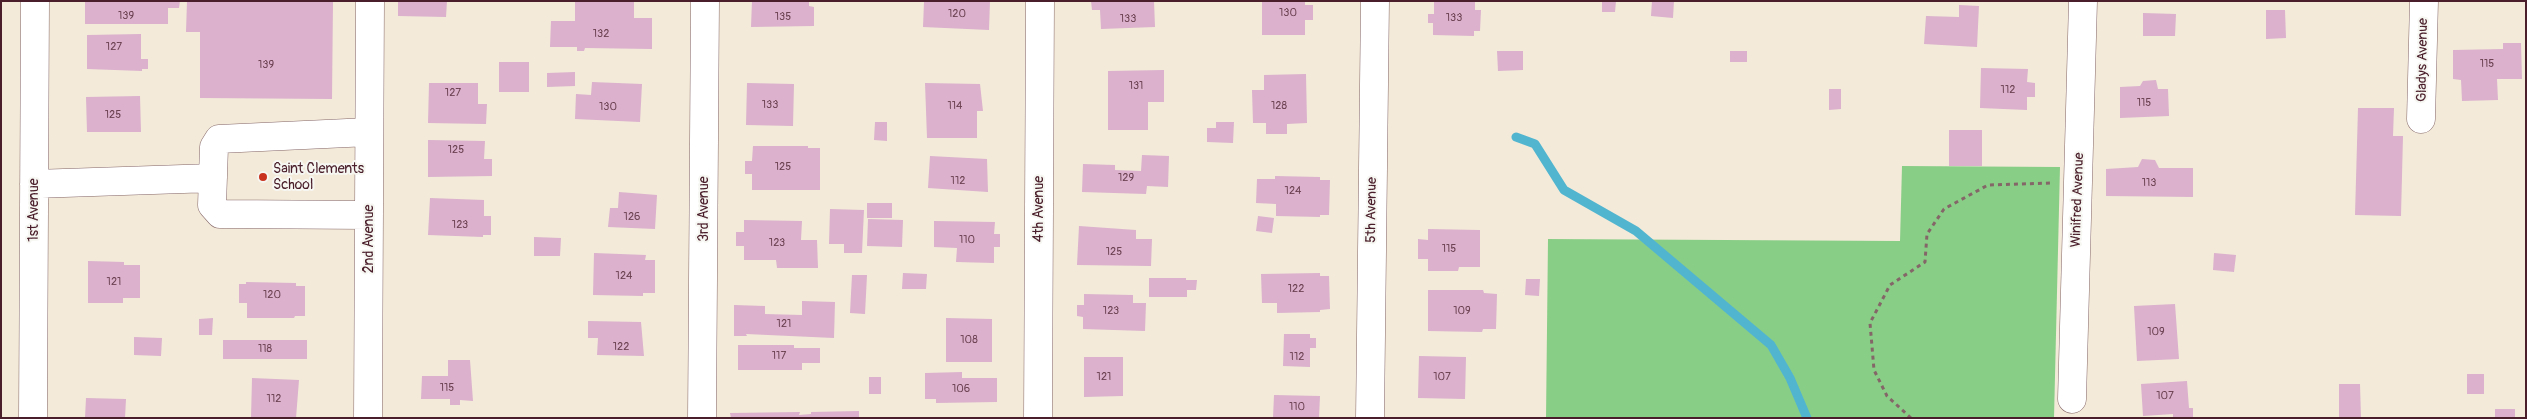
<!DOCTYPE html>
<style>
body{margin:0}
#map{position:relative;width:2527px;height:419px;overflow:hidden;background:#f3ead9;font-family:Pangolin,sans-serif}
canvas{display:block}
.frame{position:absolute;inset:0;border:2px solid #4a1f2b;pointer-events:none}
</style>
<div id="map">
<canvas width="2527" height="419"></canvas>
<div class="frame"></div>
</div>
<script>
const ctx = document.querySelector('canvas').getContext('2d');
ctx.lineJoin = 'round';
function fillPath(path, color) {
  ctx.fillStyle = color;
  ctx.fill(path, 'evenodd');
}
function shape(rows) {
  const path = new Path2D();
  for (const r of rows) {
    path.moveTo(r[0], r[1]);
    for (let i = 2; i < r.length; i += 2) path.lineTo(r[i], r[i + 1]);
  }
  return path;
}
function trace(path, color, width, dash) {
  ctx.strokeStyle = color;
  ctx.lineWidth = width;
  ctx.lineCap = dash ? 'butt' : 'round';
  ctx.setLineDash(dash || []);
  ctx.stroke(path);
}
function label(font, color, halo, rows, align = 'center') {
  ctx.font = font + ' Pangolin,sans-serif';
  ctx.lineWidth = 4;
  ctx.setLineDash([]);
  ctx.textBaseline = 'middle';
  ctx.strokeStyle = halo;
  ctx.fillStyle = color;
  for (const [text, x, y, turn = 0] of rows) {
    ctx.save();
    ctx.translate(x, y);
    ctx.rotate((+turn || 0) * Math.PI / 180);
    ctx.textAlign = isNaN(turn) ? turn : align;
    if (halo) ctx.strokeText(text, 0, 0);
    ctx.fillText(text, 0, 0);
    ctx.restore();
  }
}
const green = shape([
 [1902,166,2060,167,2054,418,1546,418,1548,239,1900,241]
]);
const stream = shape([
 [1516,137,1535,144,1564,190,1636,231,1771,345,1790,378,1807,418]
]);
const building = shape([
 [85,1,180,1,179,8,168,8,168,24,85,24],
 [187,1,333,1,332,99,200,98,200,32,186,32],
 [398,1,447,1,446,17,398,16],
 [575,1,634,1,634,18,652,18,652,49,585,48,584,51,577,51,577,47,550,47,551,21,575,21],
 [752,1,809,1,809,6,814,7,814,26,751,27],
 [931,1,990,1,989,30,923,27,924,2],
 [1091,1,1154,1,1155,27,1101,29,1100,10,1092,10],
 [1262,1,1305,1,1305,5,1313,5,1313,20,1305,20,1305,35,1262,35],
 [1434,1,1475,1,1475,10,1481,10,1480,31,1474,31,1474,36,1433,35,1433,23,1428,23,1428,14,1434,14],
 [1602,1,1616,1,1615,12,1602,12],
 [1652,1,1674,1,1673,18,1651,16],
 [1959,5,1979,6,1977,47,1924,44,1926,16,1959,17],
 [2266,10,2285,10,2286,38,2266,39],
 [2143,13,2176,14,2175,36,2143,36],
 [141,34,141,59,148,59,148,69,142,69,142,71,87,69,87,35],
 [2503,43,2521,43,2522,79,2497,79,2498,100,2462,101,2461,80,2453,79,2453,50,2503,49],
 [1497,51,1523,51,1523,70,1498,71],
 [1730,51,1747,51,1747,62,1730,62],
 [499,62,529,62,529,92,499,92],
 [1981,68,2028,69,2027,82,2035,83,2035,97,2027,97,2027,110,1980,108],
 [1164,70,1164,102,1148,102,1148,130,1108,130,1108,71],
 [575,72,575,86,547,87,547,73],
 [1306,74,1307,123,1287,124,1287,134,1266,134,1266,123,1253,123,1252,90,1264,90,1264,75],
 [2156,80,2158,89,2168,89,2169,116,2120,118,2120,87,2140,86,2143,81],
 [592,82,642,84,640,122,575,119,576,94,591,95],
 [429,83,478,83,478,104,487,104,486,124,428,123],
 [747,83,794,84,793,126,746,125],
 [925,83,980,84,983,111,977,111,977,138,927,138],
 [1829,89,1841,89,1841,109,1829,110],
 [140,96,141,132,87,132,86,97],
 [2358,108,2394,108,2393,136,2403,136,2401,216,2355,215],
 [875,122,887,122,887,141,874,140],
 [1216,122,1234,122,1233,143,1207,142,1207,128,1216,128],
 [1949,130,1982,130,1982,166,1949,166],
 [428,140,485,141,484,159,492,159,492,176,428,177],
 [753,146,808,146,808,148,820,148,820,190,752,190,752,174,745,174,745,161,752,161],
 [1142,155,1169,156,1168,187,1147,186,1146,194,1082,192,1083,164,1115,165,1115,170,1141,171],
 [930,156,987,159,988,192,928,188],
 [2142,159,2155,160,2159,168,2193,168,2193,197,2106,196,2106,169,2138,167],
 [1275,176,1320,177,1320,180,1330,180,1329,215,1320,215,1320,217,1276,216,1276,204,1256,203,1257,179,1275,179],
 [619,192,657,195,655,229,608,227,610,208,618,208],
 [430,198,484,200,484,216,491,216,491,235,483,235,483,237,428,235],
 [867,203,892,203,892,218,867,218],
 [830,209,864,210,862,253,844,253,844,244,829,244],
 [1258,216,1274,218,1272,233,1256,231],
 [868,219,903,220,902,247,867,246],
 [744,220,802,221,801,240,817,240,818,268,777,268,776,260,744,260,744,246,736,246,736,232,744,232],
 [934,221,995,222,994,234,1000,234,1000,247,994,247,994,263,956,262,957,248,934,247],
 [1079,226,1136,230,1136,239,1152,239,1151,266,1077,265],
 [1428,229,1480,230,1480,267,1459,267,1458,271,1428,271,1428,259,1418,259,1418,239,1428,240],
 [534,237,561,238,560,256,534,256],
 [594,253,646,255,645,260,655,260,655,293,643,293,643,296,593,295],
 [2214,253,2236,255,2234,272,2213,270],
 [88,261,124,262,124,265,140,265,140,298,123,298,123,303,88,303],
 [903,273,927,274,926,289,902,289],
 [1320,273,1320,276,1329,276,1330,309,1320,310,1320,312,1277,313,1277,303,1262,303,1261,274],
 [852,275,867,275,865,314,850,313],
 [1149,278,1186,278,1186,280,1197,280,1196,290,1187,290,1187,297,1149,297],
 [1526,279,1540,279,1539,296,1525,295],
 [246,282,296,283,296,286,305,286,305,316,295,316,294,318,247,318,247,303,239,303,239,284,246,284],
 [1428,290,1483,290,1484,293,1497,294,1496,329,1483,329,1482,332,1428,331],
 [1084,294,1133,295,1133,303,1146,303,1145,331,1083,329,1083,317,1077,316,1077,305,1084,305],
 [802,301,835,302,834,338,746,334,747,336,734,336,734,305,765,306,765,314,802,315],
 [2175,304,2179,359,2137,361,2134,306],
 [213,318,212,335,199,335,199,319],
 [946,318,992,319,992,362,946,362],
 [588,321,641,322,644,356,597,355,598,338,588,338],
 [1284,334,1310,334,1310,338,1316,338,1316,348,1310,348,1310,367,1283,366],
 [134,337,162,338,161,356,134,355],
 [223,340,307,340,307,359,223,359],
 [738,345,794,345,794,348,820,348,820,363,802,363,802,370,738,370],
 [1419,356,1466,357,1465,399,1418,398],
 [1084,357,1123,357,1123,396,1084,397],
 [448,360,470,360,473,401,460,400,460,405,450,405,450,399,421,399,422,376,448,376],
 [962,372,962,378,997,378,997,402,936,403,936,399,925,399,925,373],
 [2467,374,2484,374,2484,394,2467,394],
 [869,377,881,377,881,394,869,394],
 [252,378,299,380,296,418,251,418],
 [2187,381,2189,408,2193,408,2193,418,2173,418,2173,414,2143,416,2141,384],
 [2339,384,2360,384,2361,418,2339,418],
 [1274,395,1320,396,1319,418,1273,418],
 [86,398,126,399,125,418,85,418],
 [2495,409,2515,409,2515,418,2495,418],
 [859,411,859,418,731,418,730,413,800,412,799,415,811,414,811,412]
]);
const path = shape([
 [1911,418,1887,396,1874,370,1870,323,1890,285,1925,262,1927,234,1944,209,1988,185,2050,183]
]);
const minor = shape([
 [2421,119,2424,1],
 [34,184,213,178],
 [369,215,220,214,212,205,214,147,219,139,369,132],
 [2072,399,2083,1],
 [33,418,35,1],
 [368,418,370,1],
 [702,418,705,1],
 [1038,418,1040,1],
 [1370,418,1375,1]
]);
const markers = [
 [263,177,5,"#c8321e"]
];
const numberNames = [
 ["130",1288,13],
 ["120",957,14],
 ["139",126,16],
 ["135",783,17],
 ["133",1454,18],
 ["133",1128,19],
 ["132",601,34],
 ["127",114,47],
 ["115",2487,64],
 ["139",266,65],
 ["131",1136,86],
 ["112",2008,90],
 ["127",453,93],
 ["115",2144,103],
 ["133",770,105],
 ["114",955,106],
 ["128",1279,106],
 ["130",608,107],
 ["125",113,115],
 ["125",456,150],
 ["125",783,167],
 ["129",1126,178],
 ["112",958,181],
 ["113",2149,183],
 ["124",1293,191],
 ["126",632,217],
 ["123",460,225],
 ["110",967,240],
 ["123",777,243],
 ["115",1449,249],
 ["125",1114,252],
 ["124",624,276],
 ["121",114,282],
 ["122",1296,289],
 ["120",272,295],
 ["123",1111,311],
 ["109",1462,311],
 ["121",784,324],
 ["109",2156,332],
 ["108",969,340],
 ["122",621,347],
 ["118",265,349],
 ["117",779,356],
 ["112",1297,357],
 ["121",1104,377],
 ["107",1442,377],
 ["115",447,388],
 ["106",961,389],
 ["107",2165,396],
 ["112",274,399],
 ["110",1297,407]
];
const streetNames = [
 ["Gladys Avenue",2423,60,-89],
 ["Winifred Avenue",2078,200,-88],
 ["3rd Avenue",704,209,-90],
 ["4th Avenue",1039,209,-90],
 ["1st Avenue",34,210,-90],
 ["5th Avenue",1372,210,-89],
 ["2nd Avenue",369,239,-90]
];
const poiNames = [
 ["Saint Clements",273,169],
 ["School",273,185]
];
fillPath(green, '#89ce87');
trace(stream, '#51b5d0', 9);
fillPath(building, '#dbb1cd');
trace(minor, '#856668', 29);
trace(path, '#856668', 3, [4, 4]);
trace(minor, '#fff', 28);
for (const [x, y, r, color] of markers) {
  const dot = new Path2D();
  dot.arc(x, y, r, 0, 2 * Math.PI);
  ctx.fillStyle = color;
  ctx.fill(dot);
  trace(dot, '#f6f6f2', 2);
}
label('11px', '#6e4454', null, numberNames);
label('14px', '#4a1f2b', '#f6f6f2', streetNames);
label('14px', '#4a1f2b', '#f6f6f2', poiNames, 'left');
</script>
